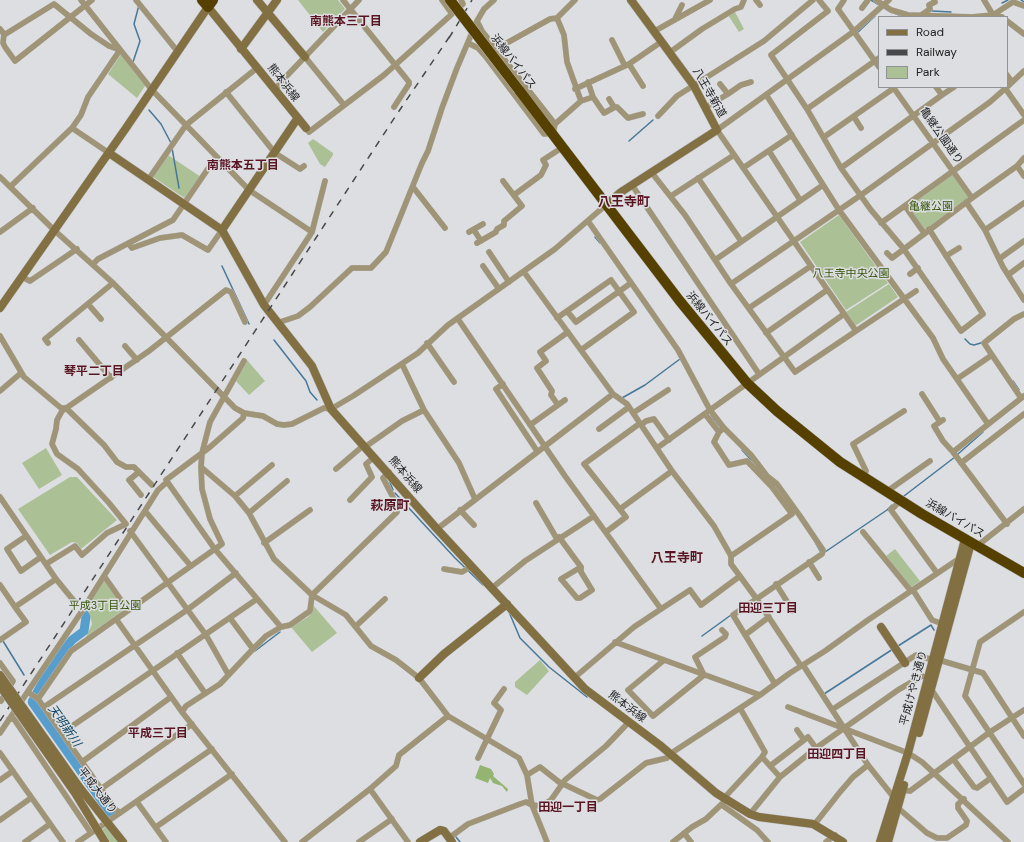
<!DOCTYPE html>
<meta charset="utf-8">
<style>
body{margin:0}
#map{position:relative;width:1024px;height:842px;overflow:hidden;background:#dcdee1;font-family:"DM Sans",sans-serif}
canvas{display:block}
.legend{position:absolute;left:878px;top:16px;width:130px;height:72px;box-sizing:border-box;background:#dcdee1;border:1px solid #919295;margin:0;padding:5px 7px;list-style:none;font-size:12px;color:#202122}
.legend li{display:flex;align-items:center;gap:8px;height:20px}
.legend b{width:20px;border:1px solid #919295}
</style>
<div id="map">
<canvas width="1024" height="842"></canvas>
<ul class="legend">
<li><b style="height:5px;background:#826f42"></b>Road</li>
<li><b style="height:5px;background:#48494a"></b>Railway</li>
<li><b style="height:11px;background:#abc195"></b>Park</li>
</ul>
</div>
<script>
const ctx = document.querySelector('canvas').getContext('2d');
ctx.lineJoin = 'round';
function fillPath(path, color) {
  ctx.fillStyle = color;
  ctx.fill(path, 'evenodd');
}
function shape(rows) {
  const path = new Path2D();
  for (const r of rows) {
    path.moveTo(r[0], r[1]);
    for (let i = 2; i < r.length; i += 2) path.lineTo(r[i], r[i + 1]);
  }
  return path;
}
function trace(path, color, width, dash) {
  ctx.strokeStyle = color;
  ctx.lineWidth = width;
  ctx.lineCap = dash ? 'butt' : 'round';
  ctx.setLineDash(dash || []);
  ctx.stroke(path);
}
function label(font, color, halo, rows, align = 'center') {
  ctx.font = font + ' "DM Sans","Noto Sans JP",sans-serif';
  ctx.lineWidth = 3;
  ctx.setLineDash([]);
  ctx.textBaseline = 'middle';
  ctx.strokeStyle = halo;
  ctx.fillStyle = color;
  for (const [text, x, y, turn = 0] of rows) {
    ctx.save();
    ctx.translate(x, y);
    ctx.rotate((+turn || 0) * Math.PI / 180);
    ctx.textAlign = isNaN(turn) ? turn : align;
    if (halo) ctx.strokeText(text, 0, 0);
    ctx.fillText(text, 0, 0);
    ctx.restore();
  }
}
const green = shape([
 [298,0,338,0,345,9,323,32],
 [734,10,744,29,739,32,728,15],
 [121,54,147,83,137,98,108,74],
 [313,139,333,153,333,155,325,167,320,164,308,143],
 [168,155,201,177,186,199,153,177],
 [953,173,970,197,924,231,907,206],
 [839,215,888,283,846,310,800,242],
 [889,284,898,297,855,326,846,312],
 [247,360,265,381,249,395,235,380],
 [46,448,62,475,39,489,22,463],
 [70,477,77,477,117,520,81,549,77,543,72,542,50,555,18,509],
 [895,549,920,581,910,588,886,556],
 [103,580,105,580,125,609,86,637,92,624,90,615,86,608],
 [313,605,337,633,312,652,291,627,308,617,313,611],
 [540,660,549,671,527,695,515,687,515,682],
 [105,827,107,827,119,842,109,842,102,830]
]);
const forest = shape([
 [480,765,491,769,494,774,493,776,508,789,507,792,502,786,493,783,490,778,488,783,475,778]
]);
const stream = shape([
 [871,0,889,11],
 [1021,0,1024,2],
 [1002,3,1008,0],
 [932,11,951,12],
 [896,14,906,17],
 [857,33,875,16],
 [133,62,140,41,134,24,139,5],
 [149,110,161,124,171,143],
 [629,141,653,120],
 [172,148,179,188],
 [595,237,600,243],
 [222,266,249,324],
 [965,339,970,344,974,345,984,342],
 [274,340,306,381,310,392,317,400],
 [1013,381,1019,390],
 [622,398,645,385,680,359],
 [711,416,721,428],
 [742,450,754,463],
 [958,454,983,432],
 [389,480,393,490],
 [395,493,455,558,483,585],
 [904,496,955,457],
 [815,542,820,551],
 [825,552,887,510,892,505],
 [509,612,520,638,549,667,587,697],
 [702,636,731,615],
 [3,641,24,675],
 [898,646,931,625,934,630],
 [255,651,280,632],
 [824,694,893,649],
 [826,754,830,751,831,753,827,755],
 [456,837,460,842]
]);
const river = shape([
 [83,612,86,617,84,631,72,640,49,670,32,702,111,814]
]);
const street = shape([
 [81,0,152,90,249,190,312,232],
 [136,0,178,52],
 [343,0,409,82,409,84,394,107],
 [756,0,760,5],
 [819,0,828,11,771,55,807,109,841,168,871,210,903,248,961,331,983,314,929,229],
 [844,0,838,9,879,67],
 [876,0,891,10,908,15,972,17,993,15,1002,17],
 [889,0,853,32,717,130,856,331,916,291],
 [984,0,993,15],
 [862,8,868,0],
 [455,11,463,4,461,0],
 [993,15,1013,2,1024,6],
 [920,16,930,9,929,5,935,2,934,0],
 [675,19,682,5],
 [477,21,482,31,555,124],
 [1007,21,1024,34],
 [0,29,4,34,3,43,5,47,15,61,92,0],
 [653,32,710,0],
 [4,35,54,4,91,34,109,46,120,50],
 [612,40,625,66],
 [468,43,478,48,486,57,544,134,553,133,555,124,581,101,567,62,564,35,557,18],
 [496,49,550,19,557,18,575,0],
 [669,53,702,29,735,9,741,7,744,0],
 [305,57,344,105],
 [629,64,643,86],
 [1007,75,1012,82],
 [588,82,593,97,604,113,615,107],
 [720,84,728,94,741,85,751,82],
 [893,87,972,198],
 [1007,87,1024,71],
 [1005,88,1024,115],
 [575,89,629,64,661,42],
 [275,91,280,83,359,0],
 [226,92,275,153,300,169,304,166],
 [942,95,954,87],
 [767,96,839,210,933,338,943,359,988,424],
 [609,99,614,107,617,107,628,118,643,114],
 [581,101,593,97],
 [706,107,728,94],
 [807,109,879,58],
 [658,116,677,96,764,41,813,0],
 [854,117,861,128],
 [72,128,109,153],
 [306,128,309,132,384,75,452,14,442,0],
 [824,137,894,88],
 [769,151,800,200],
 [1017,166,1024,176],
 [743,168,792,135],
 [841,168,942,95,936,87],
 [652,173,685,215,731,284,795,372,856,331],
 [0,177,54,230,113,283,235,408,244,413,263,416,277,424,284,425,292,424,324,408,331,409,353,396,418,353,448,325,555,249,607,204],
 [698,178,741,241],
 [148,180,186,125,257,68],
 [632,185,759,374],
 [11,186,72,128,81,115,88,97,120,50],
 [413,187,445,228],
 [514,195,541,175,546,165,543,160,563,147],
 [671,196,734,155],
 [966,202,985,230,1003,267,1024,300],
 [905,206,924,233],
 [881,223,1024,120],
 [474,230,481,241],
 [985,230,1024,203],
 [0,232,33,208],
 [469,232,483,224],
 [477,243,496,232,497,229,504,225,504,221,522,206,503,181],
 [129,244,132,248,160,238,182,235,208,250,222,230],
 [489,252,509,282],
 [887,253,892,258,972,198,1017,166,1024,158],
 [946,256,959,248],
 [999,259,1024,241],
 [715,260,823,185],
 [94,263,98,259,173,220,216,157],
 [483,266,499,289],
 [524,272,613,394,627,404,672,471,714,526,731,556,792,514,772,487,747,461,729,465,714,442,719,432,724,428,710,410,678,350,588,221],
 [910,274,918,268],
 [1008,275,1024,263],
 [22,277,30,281,77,249],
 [731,284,861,195,990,102,1007,87],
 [88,304,101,319],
 [264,305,312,232,325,181],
 [749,308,811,266],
 [567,311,576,322,631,283],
 [557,318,611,280,634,312,581,350],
 [458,319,565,476,661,609,634,627,574,678],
 [275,320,280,322,298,316,310,307,352,268,371,268,386,252,422,163,428,151,442,108,457,68,477,21,484,9,494,0],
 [766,333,827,290],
 [0,336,24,377,61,408,66,408,104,445,117,462,126,467,134,467,152,485],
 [79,340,111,378],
 [48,343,45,339,113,283],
 [427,343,454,382],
 [125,346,137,360],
 [992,355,984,343,1014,319,1024,314],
 [402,364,424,410,459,463,475,499],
 [957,379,992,355,1021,398],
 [503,384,496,389,537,451],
 [0,391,21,373],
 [922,394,940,422],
 [558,405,551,395,552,391,537,368,546,361,540,352,568,332],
 [244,413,243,418,235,425,210,447,166,480,214,548,281,627,266,636,253,649,220,684,186,706,182,712,285,842],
 [633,413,668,390],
 [705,414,719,432],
 [943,420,934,426,943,441,953,452],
 [530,425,565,400],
 [641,425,646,421,654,419,669,440],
 [724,428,751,455,767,476,777,484,800,516,823,550,822,554,733,615,775,684],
 [599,429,629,407],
 [365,447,402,421,424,410],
 [657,448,844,314],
 [961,463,1024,414],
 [201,467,235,496,249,513,274,559,312,595,346,615,371,646,396,660,419,678,448,716,519,758,527,775,532,805,547,842],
 [336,469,364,445],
 [139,472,129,480,141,495],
 [863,478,866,471,853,444,904,411],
 [886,492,930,461],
 [235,496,272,465],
 [0,497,56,579,74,601],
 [350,500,372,477,366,464,374,457],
 [900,501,891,510,937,573],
 [536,503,557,539],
 [620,509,672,471],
 [460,510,474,525],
 [145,511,190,565],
 [249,513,287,481],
 [1007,524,953,452,1024,396],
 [437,529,613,394],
 [130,531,206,635,228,674],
 [606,532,626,517,584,464,639,424],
 [863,532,911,591],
 [26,536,7,549,21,571,41,557],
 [559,537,581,567,581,572,592,590,580,598,577,598,561,579,581,567],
 [264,543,310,510],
 [977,546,1024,509],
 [731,556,731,564,756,598,801,666],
 [809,562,819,578],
 [46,564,75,546,82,555,107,533,126,524,109,503,78,469,57,454,52,444,56,429,57,420,62,411,149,351,226,290,231,292,245,322],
 [444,569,462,572,472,566],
 [104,576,128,610],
 [776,584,793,611],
 [0,585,15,607],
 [492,588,525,561,594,516],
 [913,590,932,620,943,624],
 [661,609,690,590,701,605,740,576],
 [1024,612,980,642,965,696,1024,784],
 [230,618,253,649],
 [116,619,182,712],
 [356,626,385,599],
 [281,627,290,625,310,611,312,595,397,512,396,503,383,478,389,472],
 [745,635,769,617],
 [0,640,26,622,15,607,56,579],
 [615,642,760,695],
 [177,653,205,693],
 [939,660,983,673,1024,736],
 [663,661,628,690,653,716,704,675,695,657,725,637,726,634,722,630],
 [0,663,13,681,1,701,0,699],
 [803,665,868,765,895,799],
 [931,689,1007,802,1024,789],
 [28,692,38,699,115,809,120,813],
 [38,699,71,651,222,544,210,519,202,489,201,467,202,453,210,422,244,361],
 [44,707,187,610,236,573],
 [788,707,908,753,922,762,1008,842],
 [740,708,765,752,762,757,780,777],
 [833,709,916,655,933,660],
 [9,719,14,719,91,833],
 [797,730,804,740],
 [0,733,80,614,158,490,167,482],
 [62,733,257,599],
 [0,753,63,842],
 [478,758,501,710,494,703,504,689],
 [954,760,974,787,977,788,991,778],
 [82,762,171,697],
 [770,766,808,737,816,748],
 [527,775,540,767,559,782,597,800,600,799,646,763,667,758,670,754,760,695,790,673,825,651,868,620,960,558],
 [0,780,13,771],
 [101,789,192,724],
 [370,789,408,842],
 [903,790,910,791,990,732,1024,710],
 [724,798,762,757],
 [137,802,166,842],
 [722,805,757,830,768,842],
 [898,808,927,833,937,838,947,838,966,825,967,821,958,808,958,804,964,799],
 [750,814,780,777,816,748,898,690,922,676,928,678],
 [0,820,31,798],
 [814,825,840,792,853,777,868,765],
 [156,827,232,774],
 [684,833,691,842],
 [449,838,468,824,520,804,526,802,532,805,541,806,551,800,565,780,606,746,628,723],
 [25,842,50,824],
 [78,842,212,749],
 [302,842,370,789,396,766,399,755,448,716],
 [359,842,392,819],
 [673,842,692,827,706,819,727,799],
 [826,842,835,835]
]);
const secondary = shape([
 [257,0,305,57],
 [241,49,277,0],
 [109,153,222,230,264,305,312,366,331,409,437,529,585,689,661,746,716,793,750,814,759,817,813,824,843,842],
 [607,204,621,192,717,130,694,86,631,0],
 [222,230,297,119],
 [0,308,126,128,208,7,306,128],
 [881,627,905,663],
 [419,678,444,654,507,604],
 [919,733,971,543],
 [107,822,123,842],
 [97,829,105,842],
 [420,842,440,830,444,831,452,842],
 [880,842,908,753,965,539],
 [888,842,904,785]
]);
const highway = shape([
 [202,0,208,7,213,0],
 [519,90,679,300,747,383,777,411,840,462,922,514,1024,573]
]);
const rail = shape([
 [449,38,472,0],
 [0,721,395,117,452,33]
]);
const secondaryBridge = shape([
 [0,675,80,788,107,822],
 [0,686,75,793,97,829]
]);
const highwayBridge = shape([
 [450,0,519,90]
]);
const streetNames = [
 ["浜線バイパス",513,62,52],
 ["熊本浜線",283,83,52],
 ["八王寺新道",709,93,60],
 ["亀継公園通り",941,136,55],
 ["浜線バイパス",709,319,51],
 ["熊本浜線",405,475,49],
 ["浜線バイパス",955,519,30],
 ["平成けやき通り",914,688,-75],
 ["熊本浜線",627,707,37],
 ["平成大通り",97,791,52]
];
const parkNames = [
 ["亀継公園",931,207],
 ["八王寺中央公園",851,274],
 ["平成3丁目公園",105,606]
];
const neighbourhoodNames = [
 ["南熊本三丁目",346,22],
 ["南熊本五丁目",243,166],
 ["琴平二丁目",94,372],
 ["田迎三丁目",768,609],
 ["平成三丁目",158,734],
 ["田迎四丁目",837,755],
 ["田迎一丁目",568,808]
];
const waterNames = [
 ["天明新川",64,726,55]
];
const quarterNames = [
 ["八王寺町",624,203],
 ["萩原町",390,507],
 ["八王寺町",677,559]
];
fillPath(green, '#abc195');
fillPath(forest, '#94b471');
trace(stream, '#477899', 1.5);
trace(river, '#589ecc', 9);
trace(street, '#babcbf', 6);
trace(secondary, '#babcbf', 9);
trace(highway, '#babcbf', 11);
trace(street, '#a09476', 5.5);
trace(secondary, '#826f42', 8);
trace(highway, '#554000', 10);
trace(rail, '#48494a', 1.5, [7, 7]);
trace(secondaryBridge, '#babcbf', 9, []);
trace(highwayBridge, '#babcbf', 11, []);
trace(secondaryBridge, '#826f42', 8);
trace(highwayBridge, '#554000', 10);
label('11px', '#202122', '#dcdee1', streetNames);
label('11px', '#37540a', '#dcdee1', parkNames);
label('bold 12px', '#5a1523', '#dcdee1', neighbourhoodNames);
label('italic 12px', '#0c4564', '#dcdee1', waterNames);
label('bold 13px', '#5a1523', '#dcdee1', quarterNames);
</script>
